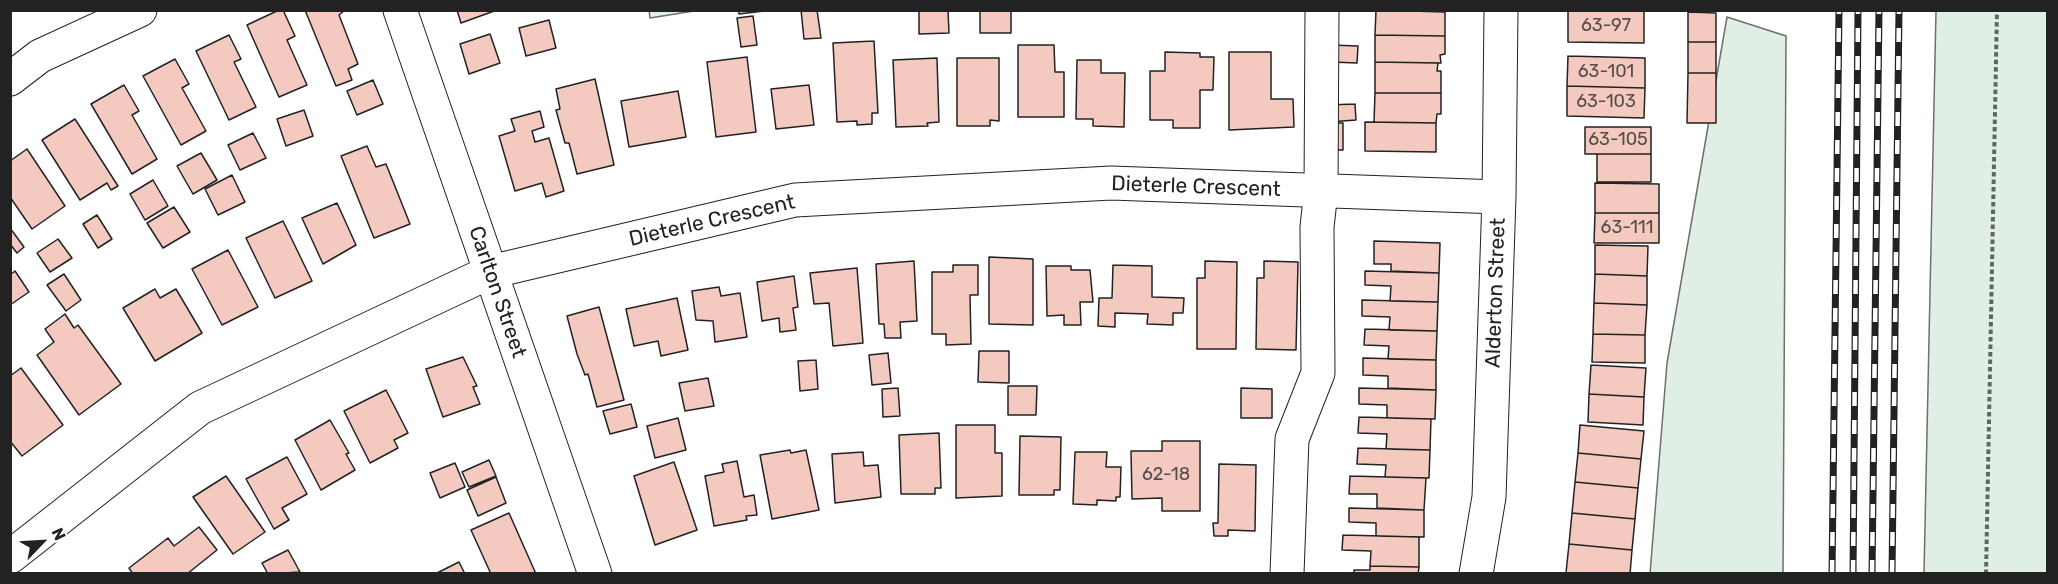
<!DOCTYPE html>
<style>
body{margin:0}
#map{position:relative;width:2058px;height:584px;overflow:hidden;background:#fff;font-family:Rubik,sans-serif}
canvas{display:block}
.frame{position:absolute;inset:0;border:12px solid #222;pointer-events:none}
.north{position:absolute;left:12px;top:512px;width:60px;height:60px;-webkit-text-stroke:4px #fff;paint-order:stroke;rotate:65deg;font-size:16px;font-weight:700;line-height:24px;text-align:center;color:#222}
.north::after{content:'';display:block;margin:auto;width:21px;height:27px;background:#222;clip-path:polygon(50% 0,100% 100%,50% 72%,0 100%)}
</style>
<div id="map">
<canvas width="2058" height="584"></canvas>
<div class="frame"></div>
<div class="north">N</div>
</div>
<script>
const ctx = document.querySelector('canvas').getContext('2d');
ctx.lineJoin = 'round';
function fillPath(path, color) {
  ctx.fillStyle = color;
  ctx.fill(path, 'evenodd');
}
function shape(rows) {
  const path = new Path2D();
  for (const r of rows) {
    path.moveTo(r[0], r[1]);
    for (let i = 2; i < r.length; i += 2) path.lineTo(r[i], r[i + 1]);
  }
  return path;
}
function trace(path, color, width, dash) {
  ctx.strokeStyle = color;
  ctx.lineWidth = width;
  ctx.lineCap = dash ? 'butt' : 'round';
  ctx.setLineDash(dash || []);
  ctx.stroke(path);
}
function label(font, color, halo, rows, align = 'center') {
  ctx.font = font + ' Rubik,sans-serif';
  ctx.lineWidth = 4.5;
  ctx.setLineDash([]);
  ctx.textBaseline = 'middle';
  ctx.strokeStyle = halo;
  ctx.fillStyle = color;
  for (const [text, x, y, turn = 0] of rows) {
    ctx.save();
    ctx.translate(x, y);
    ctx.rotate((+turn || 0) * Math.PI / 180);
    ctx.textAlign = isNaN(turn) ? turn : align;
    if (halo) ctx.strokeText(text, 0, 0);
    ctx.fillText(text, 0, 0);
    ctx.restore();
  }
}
const green = shape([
 [649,10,694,10,694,11,650,18,649,10],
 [1936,11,2047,11,2047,573,1924,573,1936,11],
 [1727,17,1786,36,1783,573,1650,574,1667,363,1727,17]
]);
const building = shape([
 [279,10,283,10,295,36,287,40,307,85,279,97,247,25,279,10],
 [305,10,345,10,339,15,358,64,348,69,352,80,336,86,305,10],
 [457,10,497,10,461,23,457,10],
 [739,10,764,10,764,11,739,14,739,10],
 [801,10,817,10,821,38,804,39,801,10],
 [919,10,948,10,949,33,919,34,919,10],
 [980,10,1011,10,1011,33,980,33,980,10],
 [1376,10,1445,12,1445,36,1375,35,1376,10],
 [1568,10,1644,11,1644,43,1568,42,1568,10],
 [1688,12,1716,13,1716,42,1688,42,1688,12],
 [753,16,757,45,741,47,737,18,753,16],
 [549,20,556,48,526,56,519,28,549,20],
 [490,34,500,63,469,74,460,44,490,34],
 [229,35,241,59,234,62,256,107,229,120,196,51,229,35],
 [1375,35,1445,36,1445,54,1440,55,1441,63,1375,62,1375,35],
 [874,41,878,113,872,113,872,124,857,125,857,121,837,122,833,43,874,41],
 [1688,42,1716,42,1716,73,1688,73,1688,42],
 [1018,45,1054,45,1055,72,1064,72,1064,117,1018,117,1018,45],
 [1331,45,1358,46,1357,63,1331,62,1331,45],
 [1165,52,1200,53,1200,57,1214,57,1213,90,1200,90,1200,128,1173,128,1173,120,1150,120,1150,71,1165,71,1165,52],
 [1229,52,1271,52,1271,99,1293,99,1294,127,1229,130,1229,52],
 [1568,56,1645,58,1645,88,1567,86,1568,56],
 [747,57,756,132,716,137,707,62,747,57],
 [937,58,939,122,927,123,928,126,896,127,893,60,937,58],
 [957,58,999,58,999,121,990,120,990,126,957,126,957,58],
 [175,59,189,84,182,88,206,131,181,145,143,76,175,59],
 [1077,60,1101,60,1101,73,1125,73,1124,127,1093,126,1093,119,1076,119,1077,60],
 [1375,62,1438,63,1437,71,1441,71,1441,93,1375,93,1375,62],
 [1688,73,1716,73,1716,123,1687,123,1688,73],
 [595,79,614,165,577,174,569,143,565,143,556,110,560,109,556,89,595,79],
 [373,80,383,104,357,115,347,91,373,80],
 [124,85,139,111,132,115,157,159,132,174,91,104,124,85],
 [809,85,814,125,776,129,771,89,809,85],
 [1567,86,1645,88,1644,118,1567,116,1567,86],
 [678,91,686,137,629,147,621,101,678,91],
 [1375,93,1441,93,1441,114,1437,114,1436,123,1374,122,1375,93],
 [1355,104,1356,120,1329,122,1327,105,1355,104],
 [304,110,313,136,286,146,277,119,304,110],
 [540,111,544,127,532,131,535,142,549,138,564,191,546,197,542,183,515,191,499,136,515,131,511,119,540,111],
 [75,119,118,186,111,190,107,183,80,200,42,140,75,119],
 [1365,122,1436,123,1436,152,1365,151,1365,122],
 [1328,123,1343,123,1343,150,1327,150,1328,123],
 [1585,127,1651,127,1651,154,1585,154,1585,127],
 [253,133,266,158,240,170,228,145,253,133],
 [367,146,376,167,386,164,410,224,374,238,341,156,367,146],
 [27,149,65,206,32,229,10,197,10,161,27,149],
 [201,153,217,180,193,194,177,166,201,153],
 [1597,154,1651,154,1651,182,1597,182,1597,154],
 [232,175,245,202,218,215,205,189,232,175],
 [153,180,168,206,145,220,130,194,153,180],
 [1595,183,1659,184,1659,213,1595,213,1595,183],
 [337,203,356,245,323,264,302,218,337,203],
 [174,207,190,232,163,248,147,223,174,207],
 [1595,213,1659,213,1659,243,1594,243,1595,213],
 [97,215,112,239,98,248,83,224,97,215],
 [283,221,312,281,275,298,246,238,283,221],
 [10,228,24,247,17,253,10,244,10,228],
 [58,239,72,258,50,272,37,253,58,239],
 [1374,241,1440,243,1439,273,1391,271,1391,264,1374,264,1374,241],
 [1595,245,1648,246,1647,276,1595,274,1595,245],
 [228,250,258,307,222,325,192,269,228,250],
 [989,257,1033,259,1033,325,989,324,989,257],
 [914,261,917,321,900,322,901,338,885,338,884,324,879,324,876,264,914,261],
 [1205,261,1237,262,1236,349,1197,349,1197,278,1205,278,1205,261],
 [1264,261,1298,262,1296,350,1256,349,1257,278,1264,278,1264,261],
 [953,265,978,265,978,295,970,295,971,344,946,345,946,334,932,334,932,272,953,272,953,265],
 [1113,265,1152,266,1152,297,1184,298,1183,313,1173,313,1173,325,1147,324,1148,314,1115,313,1115,327,1098,326,1099,298,1112,298,1113,265],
 [1046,266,1071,266,1071,270,1090,270,1093,302,1080,302,1081,325,1064,325,1064,315,1047,316,1046,266],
 [857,268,863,343,833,346,829,303,814,304,810,273,857,268],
 [15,271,29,292,10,305,10,275,15,271],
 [1365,271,1439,273,1438,302,1390,301,1391,286,1365,285,1365,271],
 [64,274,81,300,66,311,47,285,64,274],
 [1595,274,1647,276,1647,305,1594,303,1595,274],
 [794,276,798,307,793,308,796,330,780,332,779,318,762,321,757,282,794,276],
 [719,287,721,296,740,293,747,337,715,342,713,321,696,320,692,291,719,287],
 [155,289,160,298,176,289,202,333,155,361,123,308,155,289],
 [677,298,688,350,661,356,658,341,634,346,626,309,677,298],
 [1362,300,1438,302,1437,331,1389,330,1390,317,1362,316,1362,300],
 [1594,303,1647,305,1645,335,1593,334,1594,303],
 [599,307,624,400,597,407,588,374,585,375,577,354,567,316,599,307],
 [65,314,74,328,78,325,121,384,79,415,37,355,54,342,45,329,65,314],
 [1365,329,1437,331,1436,360,1388,359,1389,346,1364,345,1365,329],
 [1593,334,1645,335,1645,363,1592,362,1593,334],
 [979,351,1009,351,1009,383,978,382,979,351],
 [888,353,891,383,872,385,869,355,888,353],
 [463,357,477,386,473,387,480,404,443,417,426,369,463,357],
 [1363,358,1436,360,1436,390,1388,388,1388,376,1363,375,1363,358],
 [816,360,818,389,800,391,798,361,816,360],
 [1591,365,1646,368,1644,397,1589,394,1591,365],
 [21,368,63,425,22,456,10,441,10,376,21,368],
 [708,378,714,406,685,411,679,383,708,378],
 [1008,386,1037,386,1036,415,1008,415,1008,386],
 [898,388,900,416,883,417,882,389,898,388],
 [1241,388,1272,389,1272,418,1241,418,1241,388],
 [1359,388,1436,390,1435,419,1387,418,1387,405,1359,404,1359,388],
 [386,390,408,433,394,440,398,448,370,463,344,411,386,390],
 [1589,394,1644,397,1643,425,1588,422,1589,394],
 [631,404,637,427,610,434,603,411,631,404],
 [1359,417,1431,419,1430,450,1386,449,1387,434,1358,433,1359,417],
 [678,418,686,450,655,458,647,426,678,418],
 [330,420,349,453,346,454,355,470,321,490,295,440,330,420],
 [956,425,995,425,995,453,1002,453,1002,496,956,498,956,425],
 [1580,425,1644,431,1641,459,1578,453,1580,425],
 [939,433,941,488,935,488,935,494,901,494,899,435,939,433],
 [1020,436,1061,437,1060,490,1054,490,1054,495,1019,495,1020,436],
 [1162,441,1200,441,1200,511,1162,511,1162,498,1132,499,1131,451,1162,451,1162,441],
 [1358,448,1430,450,1429,478,1385,477,1386,465,1357,464,1358,448],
 [790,450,791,453,806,450,819,510,772,519,760,455,790,450],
 [863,452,864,466,878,465,881,497,835,503,832,454,863,452],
 [1075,452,1107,452,1106,467,1121,467,1120,497,1116,497,1116,501,1097,500,1097,505,1073,504,1075,452],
 [1578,453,1641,459,1638,488,1575,482,1578,453],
 [287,457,307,494,282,508,289,520,274,529,246,479,287,457],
 [489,460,496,476,469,487,462,472,489,460],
 [737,461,744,497,754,495,757,515,746,516,747,520,714,526,705,476,724,472,722,464,737,461],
 [674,462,697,530,655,545,634,476,674,462],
 [455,463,465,487,440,498,430,473,455,463],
 [1219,464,1256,465,1255,531,1228,530,1228,536,1214,536,1213,523,1218,523,1219,464],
 [226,476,265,532,233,554,193,497,226,476],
 [1350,476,1426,478,1424,510,1377,508,1377,494,1349,494,1350,476],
 [496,477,506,503,478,516,467,490,496,477],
 [1575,482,1638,488,1635,519,1572,513,1575,482],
 [1349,508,1424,510,1424,537,1376,536,1376,523,1349,522,1349,508],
 [509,513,536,574,491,574,471,530,509,513],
 [1572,513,1635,519,1632,550,1569,544,1572,513],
 [199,527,217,550,187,574,133,574,129,568,168,538,174,546,199,527],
 [1343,535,1419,537,1419,567,1370,566,1371,551,1342,550,1343,535],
 [1569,544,1632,550,1630,574,1566,573,1569,544],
 [288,550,300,572,268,574,262,563,288,550],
 [459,562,465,574,435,574,459,562],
 [1370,566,1419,567,1418,574,1354,574,1354,570,1370,570,1370,566]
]);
const path = shape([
 [1986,574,1997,10]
]);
const minor = shape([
 [400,10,595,574],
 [10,79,40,56,140,10],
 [10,557,200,408,490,272,795,200,1111,183,1499,197],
 [1287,574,1292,439,1318,373,1317,227,1321,191,1322,10],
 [1476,574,1489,497,1499,197,1501,10]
]);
const rail = shape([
 [1832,574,1839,10],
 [1853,574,1858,10],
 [1872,574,1879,10],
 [1892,574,1899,10]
]);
const numberNames = [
 ["63-97",1606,26],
 ["63-101",1606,72],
 ["63-103",1606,102],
 ["63-105",1618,140],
 ["63-111",1627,228],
 ["62-18",1166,475]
];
const streetNames = [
 ["Dieterle Crescent",1196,187,2],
 ["Dieterle Crescent",712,221,-13],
 ["Carlton Street",497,292,71],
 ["Alderton Street",1496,293,-88]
];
fillPath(green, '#e0efe3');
trace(green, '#6f6f6f', 1.5);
fillPath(building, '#f3c9c0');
trace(building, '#222', 1.5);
trace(minor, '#222', 35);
trace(path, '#646464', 4, [4.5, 3]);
trace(minor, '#fff', 33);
trace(rail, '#222', 7);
trace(rail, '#fff', 4.5, [14]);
label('18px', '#564c4a', null, numberNames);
label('21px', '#222', '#fff', streetNames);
</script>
